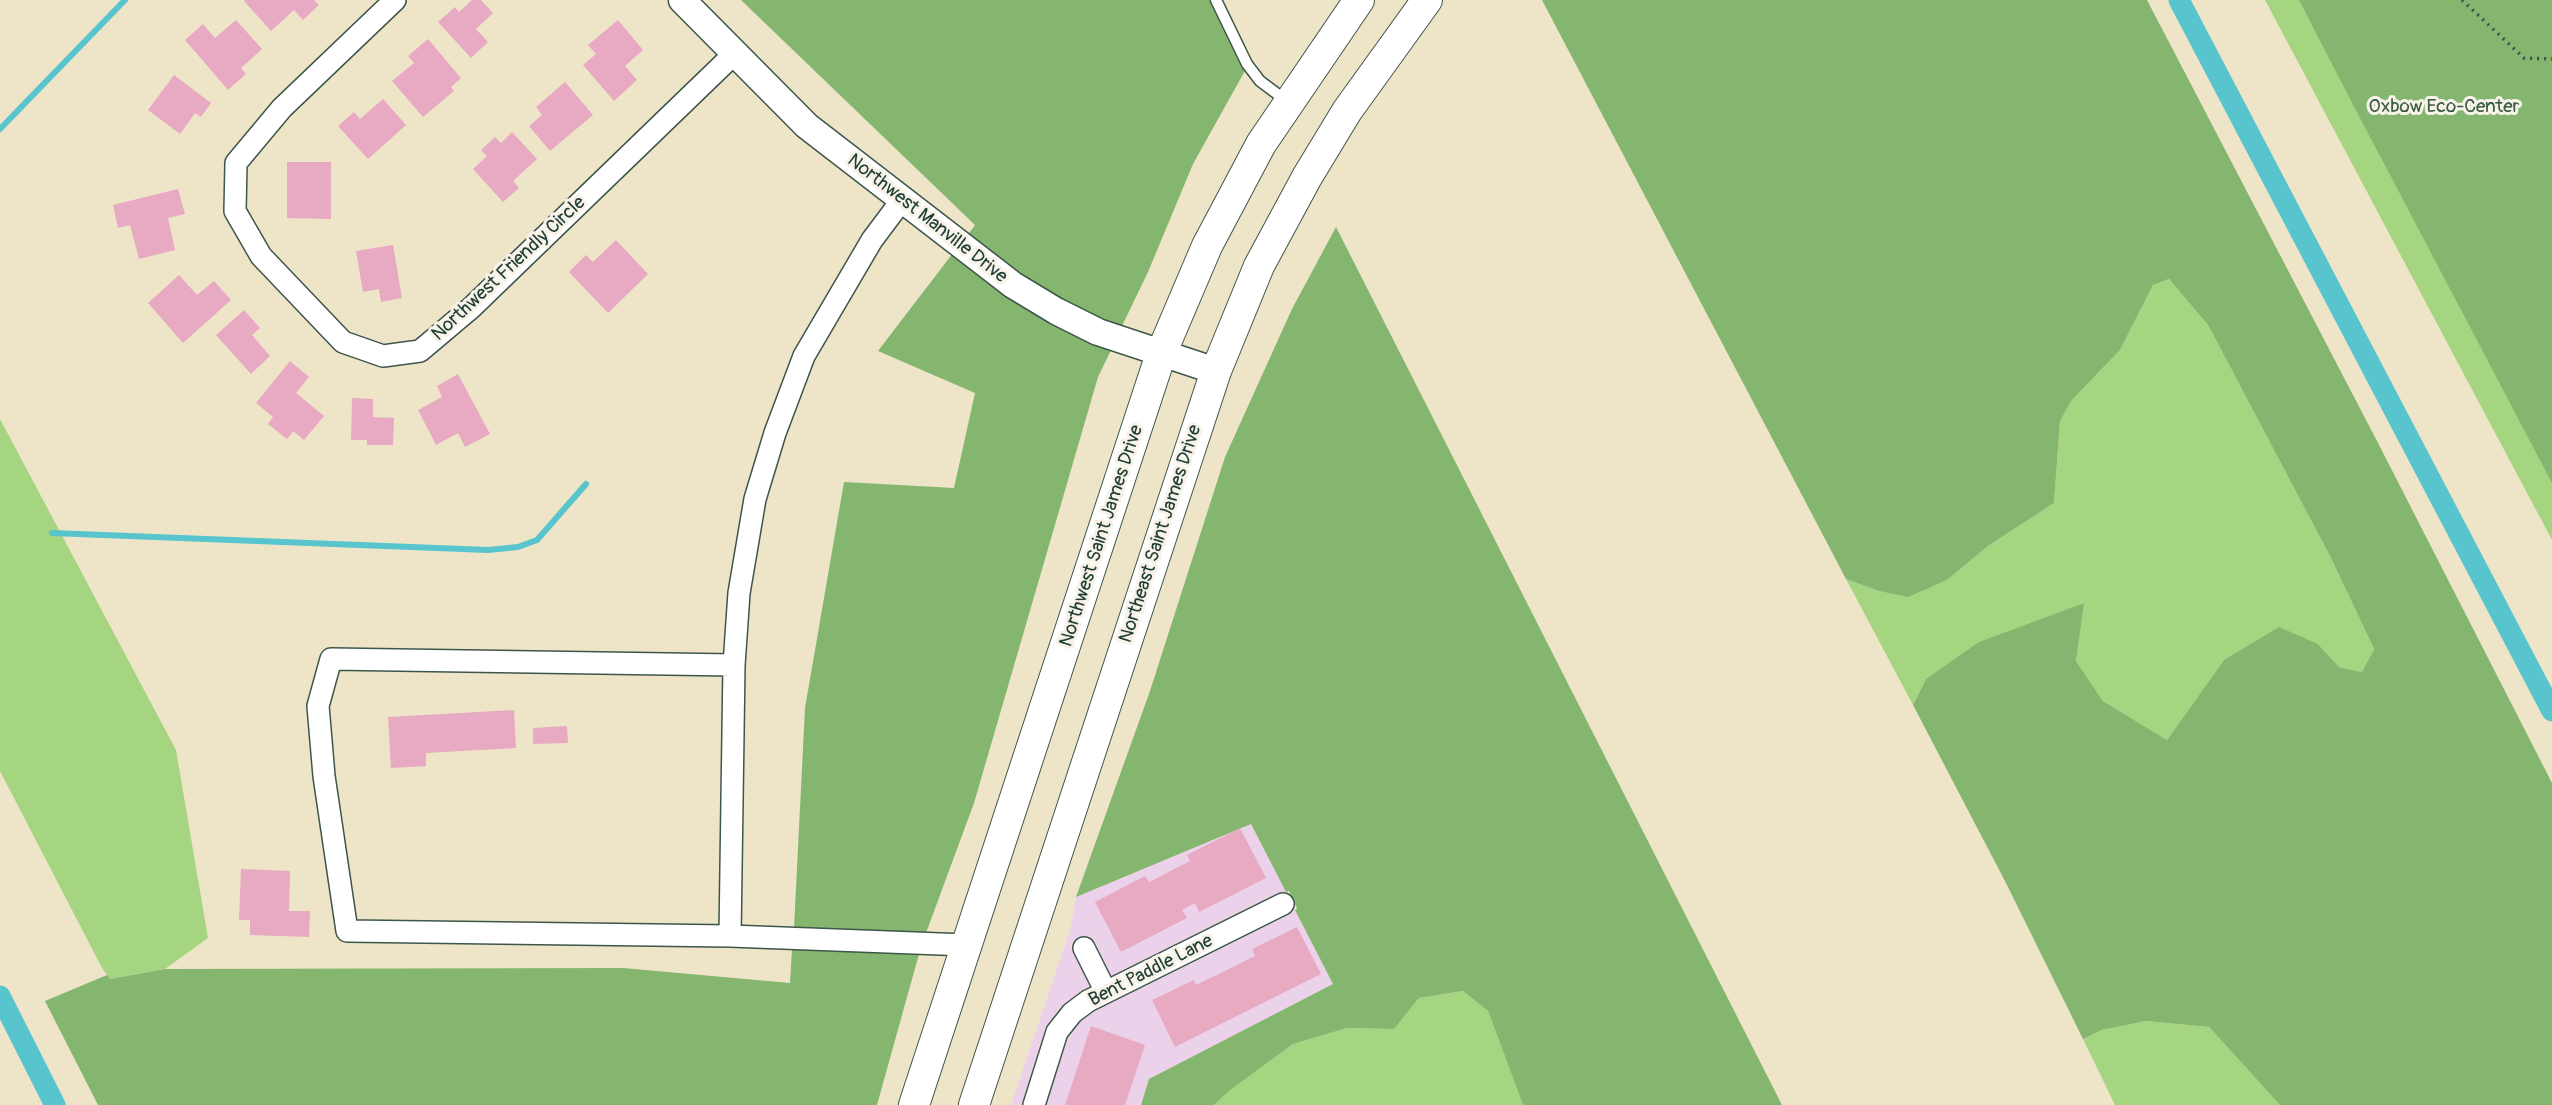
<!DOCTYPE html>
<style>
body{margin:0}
canvas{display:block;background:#eee4c7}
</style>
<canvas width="2552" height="1105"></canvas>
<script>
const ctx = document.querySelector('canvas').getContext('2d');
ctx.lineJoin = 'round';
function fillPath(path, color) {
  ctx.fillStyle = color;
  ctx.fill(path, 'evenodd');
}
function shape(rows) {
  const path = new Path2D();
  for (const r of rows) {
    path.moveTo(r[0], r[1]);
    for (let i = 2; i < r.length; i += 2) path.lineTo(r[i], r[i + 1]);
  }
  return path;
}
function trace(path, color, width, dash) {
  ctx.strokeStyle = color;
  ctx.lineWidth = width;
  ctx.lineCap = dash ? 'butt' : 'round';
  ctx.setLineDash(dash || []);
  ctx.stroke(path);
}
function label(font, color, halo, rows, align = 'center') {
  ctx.font = font + ' Pangolin,sans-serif';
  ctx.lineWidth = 6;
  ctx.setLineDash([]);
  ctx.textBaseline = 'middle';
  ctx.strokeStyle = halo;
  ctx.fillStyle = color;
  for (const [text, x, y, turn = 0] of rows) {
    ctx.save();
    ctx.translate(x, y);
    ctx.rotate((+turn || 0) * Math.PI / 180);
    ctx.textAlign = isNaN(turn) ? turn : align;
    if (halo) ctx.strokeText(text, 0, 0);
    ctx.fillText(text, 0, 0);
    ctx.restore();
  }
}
const built = shape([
 [1251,824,1286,892,1112,978,1089,935,1070,944,1092,988,1047,1030,1023,1105,1011,1105,1070,930,1076,897],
 [1295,910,1333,984,1149,1079,1141,1105,1046,1105,1067,1036,1080,1021,1094,1010]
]);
const green = shape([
 [2265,0,2552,0,2552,540],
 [2169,279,2208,325,2331,558,2374,649,2362,672,2339,667,2318,644,2224,660,2167,740,2103,701,2076,661,2083,603,1926,679,1913,705,1846,579,1879,591,1908,596,1947,580,1988,546,2054,503,2060,421,2072,400,2120,350,2153,285],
 [0,419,176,750,208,938,165,969,110,979,102,968,0,771],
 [1463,991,1488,1011,1523,1105,1214,1105,1229,1091,1293,1044,1347,1028,1394,1029,1419,998],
 [2146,1021,2209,1027,2280,1105,2115,1105,2083,1039,2102,1030]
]);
const forest = shape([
 [741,0,1221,0,1251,60,1193,164,1148,272,1121,328,1103,322,1020,276,967,236,975,225],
 [1542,0,2147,0,2377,441,2552,783,2552,1105,2280,1105,2209,1027,2146,1021,2102,1030,2083,1039,2006,883,1913,705,1926,679,1979,642,2084,603,2076,661,2103,701,2167,740,2224,660,2279,627,2318,644,2339,667,2362,672,2374,649,2331,558,2208,325,2169,279,2153,285,2120,350,2072,400,2060,421,2054,503,1988,546,1947,580,1908,597,1879,591,1846,579],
 [2299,0,2552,0,2552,483,2349,97],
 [1336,227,1782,1105,1523,1105,1488,1011,1463,991,1419,998,1394,1029,1347,1028,1293,1044,1229,1091,1214,1105,1141,1105,1149,1079,1333,984,1295,910,1297,908,1289,891,1286,892,1251,824,1076,897,1150,691,1225,457,1292,309],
 [953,253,1112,348,1098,377,974,803,926,933,794,928,805,708,844,482,954,488,975,393,878,351],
 [792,949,919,954,877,1105,98,1105,45,1001,107,975,110,979,165,969,623,968,790,983]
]);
const stream = shape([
 [0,129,125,0],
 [52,533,488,550,518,547,537,540,586,484]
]);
const canal = shape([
 [2179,0,2552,711],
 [0,996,55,1105]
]);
const building = shape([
 [245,0,314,0,319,5,303,20,294,10,271,31,244,1],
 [472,0,481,0,493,13,476,29,488,42,471,58,438,22,455,7,459,12],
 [236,20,262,49,241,68,246,74,228,90,185,40,203,24,215,38],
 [618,20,643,50,625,66,637,80,614,101,583,65,596,54,588,45],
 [428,39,461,78,451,87,454,91,423,117,392,81,414,63,408,56],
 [174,75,211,103,201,117,195,113,180,134,148,110],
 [565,82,593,115,550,151,529,126,542,115,536,107],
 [383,99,406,125,368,159,338,126,354,112,360,119],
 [512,132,537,159,513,181,519,188,503,202,473,169,487,156,481,150,495,137,501,143],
 [287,162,331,162,331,219,287,218],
 [178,189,185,214,168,218,175,250,139,259,130,225,118,228,113,205],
 [616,240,648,274,608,313,569,272,586,255,593,262],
 [393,245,402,298,381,302,379,289,363,292,356,251],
 [179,275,197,295,214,281,231,300,183,343,148,303],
 [244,310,260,328,252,335,270,356,251,374,216,335],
 [290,361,309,377,296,393,324,416,304,440,293,431,287,439,268,424,273,417,256,403],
 [458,374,490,434,465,447,458,433,436,445,418,410,442,397,437,386],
 [352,398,373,399,373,417,394,418,393,445,367,445,367,440,351,440],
 [514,710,516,748,426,753,426,766,391,768,388,717],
 [567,726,568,743,533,744,533,728],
 [1240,828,1266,878,1199,912,1195,903,1182,910,1187,918,1121,952,1095,902,1145,876,1149,882,1190,861,1187,855],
 [241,869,290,871,289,911,310,911,309,937,250,935,250,920,239,920],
 [1297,927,1321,974,1175,1047,1152,1000,1194,980,1196,985,1255,956,1252,949],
 [1091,1026,1145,1045,1125,1105,1065,1105]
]);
const path = shape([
 [2462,0,2524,58,2552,59]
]);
const service = shape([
 [1216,0,1247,64,1260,81,1288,102]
]);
const minor = shape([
 [395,0,282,108,236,163,235,211,261,256,343,342,383,356,420,351,471,308,734,54],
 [734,665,331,659,318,706,324,776,347,931,730,936,967,945],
 [730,936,734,665,739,593,755,499,775,433,804,356,872,240,902,200],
 [1084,948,1106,992],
 [1034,1105,1057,1032,1072,1013,1088,1001,1283,904]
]);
const tertiary = shape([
 [682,0,807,126,1013,285,1056,311,1098,332,1216,371]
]);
const secondary = shape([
 [914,1105,1161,354,1207,246,1261,144,1359,0],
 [974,1105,1216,371,1259,266,1307,177,1347,111,1427,0]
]);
const parkNames = [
 ["Oxbow Eco-Center",2444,107]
];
const streetNames = [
 ["Northwest Manville Drive",927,219,38],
 ["Northwest Friendly Circle",509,269,-43],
 ["Northeast Saint James Drive",1161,534,-72],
 ["Northwest Saint James Drive",1102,536,-72],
 ["Bent Paddle Lane",1151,971,-27]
];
fillPath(built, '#ecd1ea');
fillPath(green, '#a6d582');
fillPath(forest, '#84b670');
trace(stream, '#57c4ce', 6);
trace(canal, '#57c4ce', 21);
fillPath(building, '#e7aac2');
trace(service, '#3e564a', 13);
trace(minor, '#3e564a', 24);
trace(tertiary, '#3e564a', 29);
trace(secondary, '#3e564a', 32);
trace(path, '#3e564a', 3.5, [2, 5]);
trace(service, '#fff', 10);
trace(minor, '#fff', 21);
trace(tertiary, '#fff', 26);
trace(secondary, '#fff', 30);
label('19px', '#3a5b44', '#f7f3e8', parkNames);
label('19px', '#1f3d34', '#f7f3e8', streetNames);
</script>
